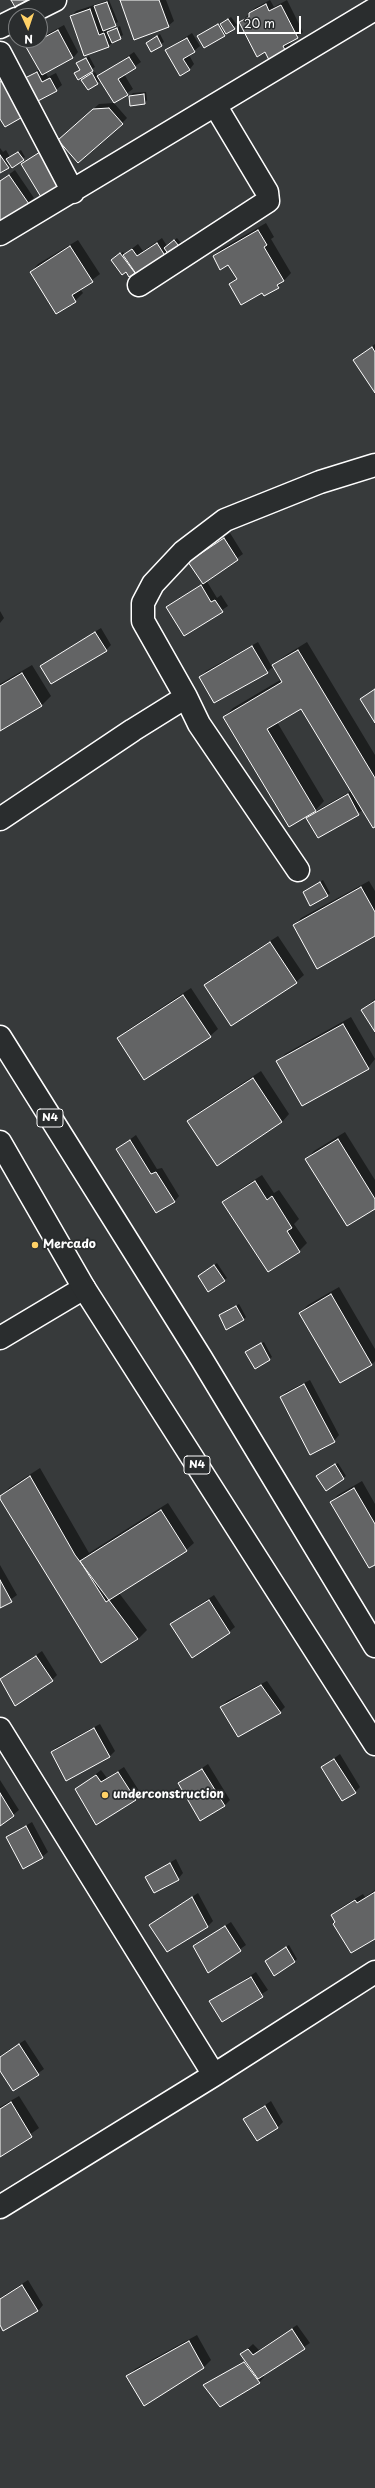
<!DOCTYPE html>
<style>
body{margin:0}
#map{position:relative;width:375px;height:2488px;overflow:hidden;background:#373a3b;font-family:"Playpen Sans",sans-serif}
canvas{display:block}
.north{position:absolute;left:8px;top:8px;width:40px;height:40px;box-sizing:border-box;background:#2a2d2e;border:1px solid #7f8182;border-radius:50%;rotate:177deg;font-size:11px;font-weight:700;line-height:16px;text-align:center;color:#fff}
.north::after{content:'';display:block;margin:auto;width:14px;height:18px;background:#ffd166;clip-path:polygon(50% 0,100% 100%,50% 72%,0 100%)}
.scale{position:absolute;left:237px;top:16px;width:64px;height:18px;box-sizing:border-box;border:2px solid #fff;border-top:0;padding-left:5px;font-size:12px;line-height:14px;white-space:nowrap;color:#fff;-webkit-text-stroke:3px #2a2d2e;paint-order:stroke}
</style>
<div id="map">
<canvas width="375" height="2488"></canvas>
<div class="north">N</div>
<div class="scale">20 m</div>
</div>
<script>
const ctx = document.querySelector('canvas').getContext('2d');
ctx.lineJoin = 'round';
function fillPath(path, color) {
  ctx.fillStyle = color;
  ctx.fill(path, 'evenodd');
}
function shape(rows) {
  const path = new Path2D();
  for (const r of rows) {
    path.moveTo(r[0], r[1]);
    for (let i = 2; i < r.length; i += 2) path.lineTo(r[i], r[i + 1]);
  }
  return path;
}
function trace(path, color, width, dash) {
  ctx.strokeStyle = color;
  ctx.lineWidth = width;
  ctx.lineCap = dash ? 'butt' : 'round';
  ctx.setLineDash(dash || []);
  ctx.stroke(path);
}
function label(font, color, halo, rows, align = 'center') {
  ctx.font = font + ' "Playpen Sans",sans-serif';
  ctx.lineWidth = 3.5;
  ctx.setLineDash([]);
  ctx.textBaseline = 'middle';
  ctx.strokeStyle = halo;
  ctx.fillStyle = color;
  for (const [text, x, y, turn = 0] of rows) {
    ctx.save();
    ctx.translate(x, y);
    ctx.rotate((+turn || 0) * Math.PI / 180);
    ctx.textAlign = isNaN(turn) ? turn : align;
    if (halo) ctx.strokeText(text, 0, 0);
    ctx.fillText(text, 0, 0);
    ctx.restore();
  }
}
const shadow = shape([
 [109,0,118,22,109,27,110,31,120,26,123,35,108,46,71,17,76,11],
 [121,0,166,0,174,21,168,26],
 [270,0,274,7,287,0,303,32,289,42,292,47,286,53,265,51,240,23,255,8],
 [231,17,237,25,205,47,198,36],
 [64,25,78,52,73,58,45,72,48,77,56,73,62,85,56,90,25,79,39,69,27,48,33,42],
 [192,33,200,46,189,55,194,64,189,70,166,50],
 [160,34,164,42,151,51,147,43],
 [134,52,141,62,124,74,133,89,114,102,101,80,97,83,83,80,95,72,98,77],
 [89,56,95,67,78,78,75,73,80,69,77,63],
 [146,92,147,100,145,103,130,96,133,93],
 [114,103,127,118,122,123,65,134,99,104],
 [46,147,63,190,22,164],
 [0,148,3,152,6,150,10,157,21,150,25,157,0,172],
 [15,170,34,198,0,223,0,181],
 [266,223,274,237,271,239,291,273,278,287,263,292,230,284,237,277,229,263,214,256,221,249],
 [162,238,167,246,177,238,185,248,134,273,115,258,123,252,125,254,138,244,143,251],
 [78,240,100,274,80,289,83,293,75,301,57,312,31,272,38,264],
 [375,344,375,391,354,360],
 [230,533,243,554,206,580,217,598,221,595,228,606,184,635,167,607,203,583,189,562],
 [0,611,4,618,0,623],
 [101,628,111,645,106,650,41,666],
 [258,642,272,667,283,657,307,642,375,755,375,826,363,810,318,837,307,818,314,812,224,717,233,708,282,679,274,666,267,672,200,677,206,671],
 [301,708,351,791,314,812,324,801,277,722],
 [32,665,51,696,42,705,0,730,0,684],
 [323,880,330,893,328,895,304,892],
 [369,881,375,891,375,935,294,926,301,918],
 [278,936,304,975,296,982,206,985,213,978],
 [191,988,218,1029,210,1036,118,1038,126,1031],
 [375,999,375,1030,362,1010],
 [351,1017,375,1059,368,1068,278,1062,285,1054],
 [261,1071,289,1114,282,1122,217,1165,188,1121,196,1114],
 [345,1132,375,1180,375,1208,307,1159,314,1151],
 [136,1135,157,1169,162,1168,179,1196,174,1202,117,1149],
 [262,1175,274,1193,279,1190,299,1219,294,1224,307,1243,299,1251,224,1202,231,1195],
 [217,1263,227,1278,224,1280,199,1276],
 [339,1287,375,1349,375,1361,372,1364,341,1382,300,1313,308,1305],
 [239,1304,246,1317,243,1320,220,1316],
 [264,1342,272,1357,255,1368,249,1350],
 [310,1380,339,1435,334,1441,281,1397,286,1392],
 [338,1463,346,1476,326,1489,320,1474],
 [40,1468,89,1553,168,1503,194,1543,186,1550,119,1593,147,1630,138,1639,101,1662,0,1497,9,1488],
 [362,1481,375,1504,375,1564,331,1502,338,1495],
 [0,1565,17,1595,0,1607],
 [214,1595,235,1627,229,1632,171,1624],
 [42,1651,57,1675,52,1680,1,1680],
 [267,1681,285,1707,280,1712,221,1707,227,1701],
 [100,1724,115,1751,110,1756,67,1780,52,1752,57,1747],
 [340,1754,360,1787,355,1792,322,1767],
 [208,1764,230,1800,224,1806,180,1783],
 [124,1767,141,1794,96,1824,76,1790,101,1770,107,1778],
 [0,1780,19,1810,0,1825],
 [32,1822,48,1852,42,1857,7,1837],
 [176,1859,183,1873,178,1879,146,1877],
 [375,1890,375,1938,336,1922,332,1915,340,1908,363,1894,365,1897],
 [198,1893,213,1921,208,1926,150,1925],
 [231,1922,246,1945,209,1971,194,1946],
 [289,1945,297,1959,295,1961,266,1961],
 [256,1972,268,1990,222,2020,211,2002],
 [25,2040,44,2069,14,2090,0,2069,0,2056],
 [19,2096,39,2128,0,2156,0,2107],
 [271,2101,283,2122,278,2127,245,2119],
 [28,2280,43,2305,38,2311,0,2323,0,2298],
 [297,2325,310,2343,262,2375,264,2377,259,2383,205,2385,246,2360,242,2354,253,2344,259,2350],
 [197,2335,211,2360,204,2367,128,2376,135,2369]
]);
const building = shape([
 [11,0,27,0,15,7,11,0],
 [120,0,159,0,169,27,134,40,120,0],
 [107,2,116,26,103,31,94,6,107,2],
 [266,4,269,11,281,5,298,38,283,46,287,54,270,62,265,52,257,57,239,22,249,17,249,13,266,4],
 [90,9,99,35,104,33,109,47,84,56,70,16,90,9],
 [228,19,235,29,226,34,220,24,228,19],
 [218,24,225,36,204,48,197,36,218,24],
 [117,28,121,39,112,43,107,32,117,28],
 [58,30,73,58,42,75,26,47,58,30],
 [157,36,162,46,151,52,146,43,157,36],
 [187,38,195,52,183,59,190,70,180,76,165,50,187,38],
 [129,57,136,68,118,79,128,95,114,103,97,76,129,57],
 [86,58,93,71,78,80,74,73,80,70,76,63,86,58],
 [37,72,42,82,50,78,57,91,36,102,23,79,37,72],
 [92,73,98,84,88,90,81,80,92,73],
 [5,79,26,115,5,127,0,119,0,82,5,79],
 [144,94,145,104,130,106,129,96,144,94],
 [109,108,123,124,78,163,58,140,93,109,109,108],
 [18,152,24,160,12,168,6,159,18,152],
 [40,152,63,191,44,202,21,164,40,152],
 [0,155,9,168,0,173,0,155],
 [9,175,29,204,0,224,0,181,9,175],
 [258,230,267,245,264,247,284,281,277,285,279,288,264,296,262,293,241,305,229,284,237,279,228,265,220,270,213,256,258,230],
 [174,240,183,251,172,259,164,248,174,240],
 [157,243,169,262,141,281,123,255,132,249,137,256,157,243],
 [70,246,93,282,72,295,76,302,56,314,30,272,70,246],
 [120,253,135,273,129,277,126,272,122,275,111,260,120,253],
 [372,347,375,352,375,393,353,360,372,347],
 [224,538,238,560,203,584,188,562,224,538],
 [201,585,211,602,215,600,223,612,184,636,166,607,201,585],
 [95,632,107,651,51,684,40,666,95,632],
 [252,646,268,673,214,703,199,677,252,646],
 [298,650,375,778,375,827,373,828,301,709,267,729,316,811,289,827,223,717,282,682,272,665,298,650],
 [22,673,42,706,0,731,0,686,22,673],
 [375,689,375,723,360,699,375,689],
 [348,794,359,815,318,838,306,818,348,794],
 [320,882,328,896,310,906,303,892,320,882],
 [361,887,375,912,375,936,317,969,293,925,361,887],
 [270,942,297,983,231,1026,204,985,270,942],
 [183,995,211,1037,144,1080,117,1038,183,995],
 [375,1001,375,1032,361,1010,375,1001],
 [343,1024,369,1069,302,1106,276,1061,343,1024],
 [253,1078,282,1122,217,1166,187,1121,253,1078],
 [338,1139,375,1199,375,1209,347,1226,305,1159,338,1139],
 [130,1140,151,1174,156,1172,175,1202,156,1213,116,1149,130,1140],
 [255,1181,267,1200,272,1196,292,1228,287,1231,300,1252,268,1272,222,1202,255,1181],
 [214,1265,225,1281,208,1292,198,1276,214,1265],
 [331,1294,372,1365,340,1383,299,1313,331,1294],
 [236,1306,244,1320,226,1330,219,1315,236,1306],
 [261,1343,270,1360,255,1369,245,1352,261,1343],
 [304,1384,335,1442,310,1455,280,1397,304,1384],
 [335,1464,344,1479,326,1491,316,1476,335,1464],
 [30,1476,75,1555,138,1639,101,1663,0,1499,0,1496,30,1476],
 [354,1488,375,1524,375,1565,369,1568,330,1502,354,1488],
 [161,1510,187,1551,106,1602,80,1561,161,1510],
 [0,1580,12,1602,0,1608,0,1580],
 [209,1600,230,1633,192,1658,170,1624,209,1600],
 [36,1656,53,1681,15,1706,0,1679,36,1656],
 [261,1685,281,1713,238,1737,220,1707,261,1685],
 [94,1728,110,1757,66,1781,51,1752,94,1728],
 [334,1759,356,1793,342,1801,321,1767,334,1759],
 [202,1769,225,1806,200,1821,178,1783,202,1769],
 [118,1772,136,1800,96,1825,75,1789,96,1775,101,1782,118,1772],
 [0,1793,14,1816,0,1826,0,1793],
 [26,1826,43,1858,23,1869,6,1837,26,1826],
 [170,1863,179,1880,154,1893,145,1877,170,1863],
 [375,1892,375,1939,351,1953,333,1924,335,1922,331,1915,355,1900,357,1903,375,1892],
 [192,1897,208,1927,167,1952,149,1925,192,1897],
 [225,1926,241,1951,208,1973,193,1946,225,1926],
 [286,1947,295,1962,274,1976,265,1961,286,1947],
 [251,1977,263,1997,222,2022,209,2001,251,1977],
 [19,2044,39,2075,13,2091,0,2071,0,2057,19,2044],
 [11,2102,32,2137,0,2157,0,2109,11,2102],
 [265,2106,278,2128,257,2141,243,2119,265,2106],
 [22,2285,38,2311,3,2331,0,2325,0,2299,22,2285],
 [292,2329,305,2349,258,2379,240,2354,248,2349,253,2355,292,2329],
 [189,2341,204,2368,144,2406,126,2376,189,2341],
 [244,2362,260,2383,220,2407,203,2385,244,2362]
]);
const minor = shape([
 [23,16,55,0],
 [0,27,16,19],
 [0,53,73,192],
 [0,234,375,9],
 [139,285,268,201,267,192,215,105],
 [186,697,143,621,143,603,153,584,183,552,225,520,320,482,375,465],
 [0,819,133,730,186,697,199,724,298,870],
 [0,1338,84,1288],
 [0,1729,214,2075],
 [0,2207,214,2075,375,1972]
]);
const highway = shape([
 [0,1037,201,1358,375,1646],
 [0,1142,84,1288,375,1744]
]);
const markers = [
 [35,1245,4,"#ffd166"],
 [105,1795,4,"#ffd166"]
];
const shields = [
 [50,1118,26],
 [197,1465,26]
];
const shieldNames = [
 ["N4",50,1118],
 ["N4",197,1465]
];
const poiNames = [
 ["Mercado",43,1245],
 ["underconstruction",113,1795]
];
fillPath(shadow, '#0007');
fillPath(building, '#636465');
trace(building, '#fff', 1);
trace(minor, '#fff', 25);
trace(highway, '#fff', 25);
trace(minor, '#2a2d2e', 22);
trace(highway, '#2a2d2e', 22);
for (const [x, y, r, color] of markers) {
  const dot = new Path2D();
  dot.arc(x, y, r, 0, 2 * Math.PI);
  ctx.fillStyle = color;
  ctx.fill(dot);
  trace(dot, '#2a2d2e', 1.5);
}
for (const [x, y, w] of shields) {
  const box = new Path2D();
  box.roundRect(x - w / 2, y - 9, w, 18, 3);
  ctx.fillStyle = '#2a2d2e';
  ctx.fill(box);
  trace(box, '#fff', 1);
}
label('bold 11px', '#fff', null, shieldNames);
label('bold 12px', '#fff', '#2a2d2e', poiNames, 'left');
</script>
